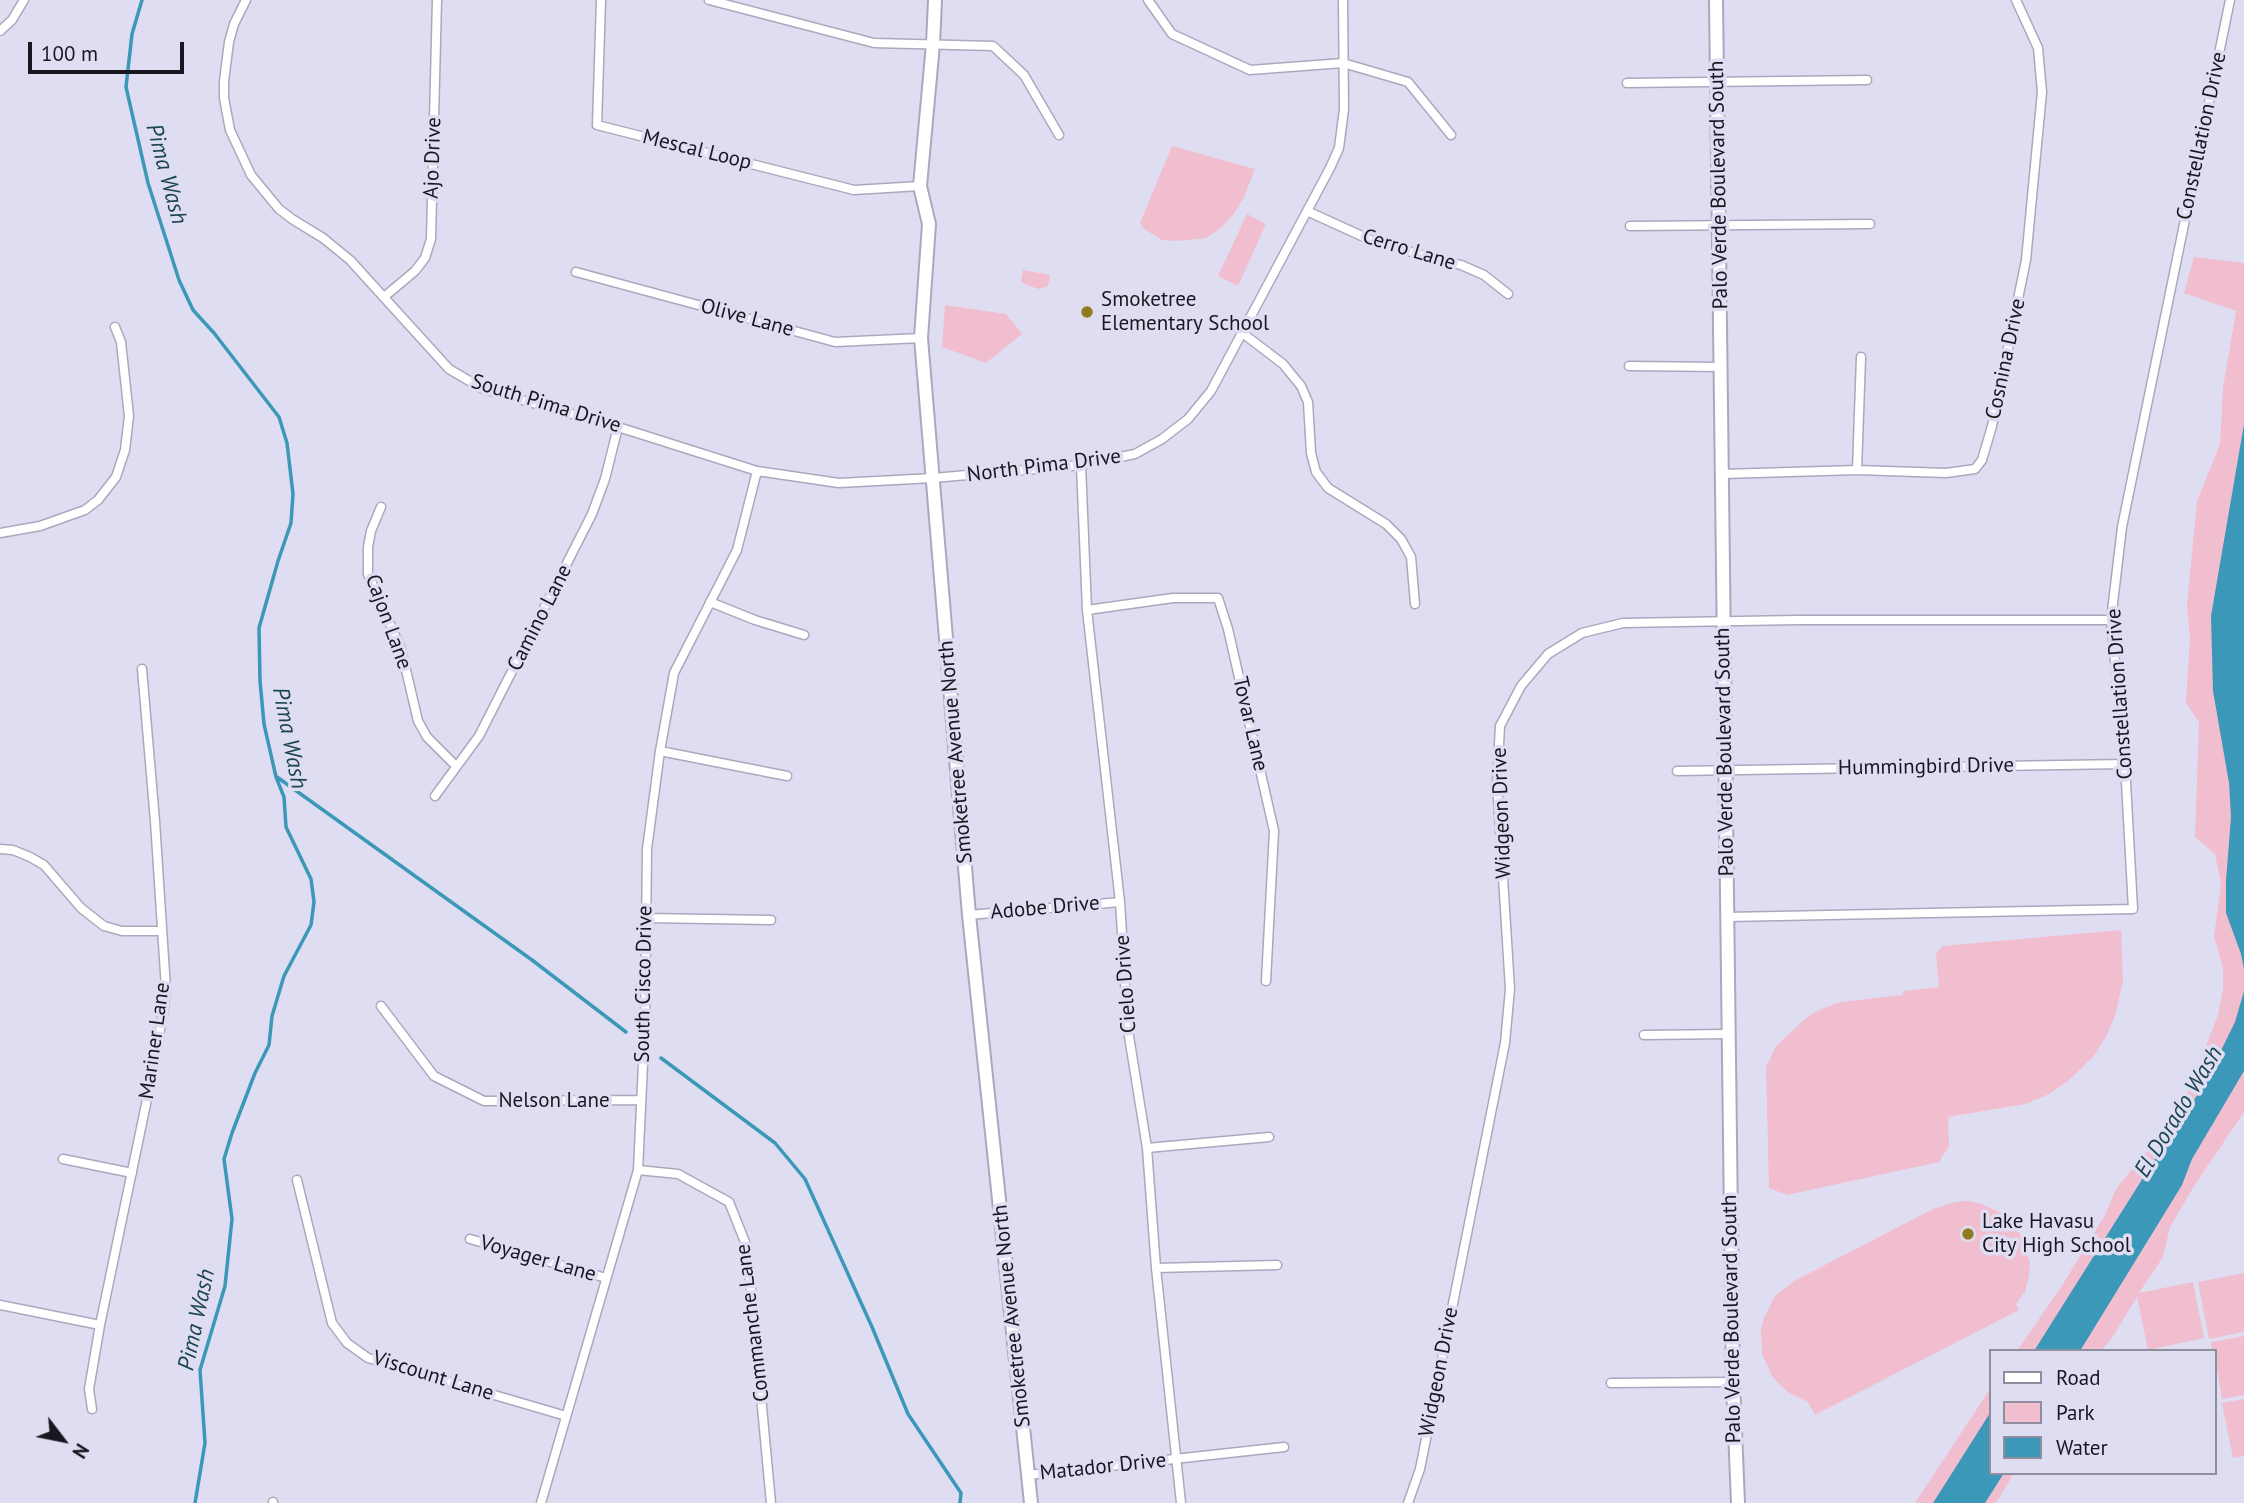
<!DOCTYPE html>
<style>
body{margin:0}
#map{position:relative;width:2244px;height:1503px;overflow:hidden;background:#dfddf2;font-family:"PT Sans",sans-serif}
canvas{display:block}
.legend{position:absolute;left:1989px;top:1349px;width:228px;height:126px;box-sizing:border-box;background:#dfddf2;border:2px solid #8f8e9e;margin:0;padding:9px 12px;list-style:none;font-size:21px;color:#18171f}
.legend li{display:flex;align-items:center;gap:14px;height:35px}
.legend b{width:35px;border:2px solid #8f8e9e}
.north{position:absolute;left:28px;top:1405px;width:70px;height:70px;-webkit-text-stroke:5px #dfddf2;paint-order:stroke;rotate:122deg;font-size:19px;font-weight:700;line-height:28px;text-align:center;color:#18171f}
.north::after{content:'';display:block;margin:auto;width:24px;height:32px;background:#18171f;clip-path:polygon(50% 0,100% 100%,50% 72%,0 100%)}
.scale{position:absolute;left:28px;top:42px;width:156px;height:32px;box-sizing:border-box;border:4px solid #18171f;border-top:0;padding-left:9px;font-size:21px;line-height:24px;white-space:nowrap;color:#18171f;-webkit-text-stroke:5px #dfddf2;paint-order:stroke}
</style>
<div id="map">
<canvas width="2244" height="1503"></canvas>
<ul class="legend">
<li><b style="height:9px;background:#fff"></b>Road</li>
<li><b style="height:19px;background:#f1bed0"></b>Park</li>
<li><b style="height:19px;background:#3c98b8"></b>Water</li>
</ul>
<div class="north">N</div>
<div class="scale">100 m</div>
</div>
<script>
const ctx = document.querySelector('canvas').getContext('2d');
ctx.lineJoin = 'round';
function fillPath(path, color) {
  ctx.fillStyle = color;
  ctx.fill(path, 'evenodd');
}
function shape(rows) {
  const path = new Path2D();
  for (const r of rows) {
    path.moveTo(r[0], r[1]);
    for (let i = 2; i < r.length; i += 2) path.lineTo(r[i], r[i + 1]);
  }
  return path;
}
function trace(path, color, width, dash) {
  ctx.strokeStyle = color;
  ctx.lineWidth = width;
  ctx.lineCap = dash ? 'butt' : 'round';
  ctx.setLineDash(dash || []);
  ctx.stroke(path);
}
function label(font, color, halo, rows, align = 'center') {
  ctx.font = font + ' "PT Sans",sans-serif';
  ctx.lineWidth = 7;
  ctx.setLineDash([]);
  ctx.textBaseline = 'middle';
  ctx.strokeStyle = halo;
  ctx.fillStyle = color;
  for (const [text, x, y, turn = 0] of rows) {
    ctx.save();
    ctx.translate(x, y);
    ctx.rotate((+turn || 0) * Math.PI / 180);
    ctx.textAlign = isNaN(turn) ? turn : align;
    if (halo) ctx.strokeText(text, 0, 0);
    ctx.fillText(text, 0, 0);
    ctx.restore();
  }
}
const green = shape([
 [1172,146,1255,169,1244,197,1233,215,1220,229,1206,238,1176,241,1162,240,1144,229,1140,223],
 [1247,214,1266,224,1238,286,1218,276],
 [2194,257,2244,263,2244,1112,2194,1186,2170,1227,2163,1257,2139,1293,2193,1282,2204,1338,2148,1350,2137,1297,2112,1338,2101,1351,2017,1351,2063,1284,2105,1215,2116,1189,2164,1130,2184,1102,2218,1015,2223,988,2223,968,2214,936,2221,884,2215,854,2195,837,2199,722,2186,703,2190,639,2187,605,2197,501,2220,444,2223,388,2236,311,2184,293],
 [1023,270,1050,275,1048,286,1039,289,1026,285,1021,281],
 [945,305,1006,314,1022,334,986,363,942,347],
 [2121,930,2123,981,2115,1016,2106,1037,2093,1057,2067,1082,2047,1095,2025,1104,1948,1117,1949,1146,1939,1162,1787,1195,1769,1188,1766,1067,1776,1046,1806,1018,1819,1010,1840,1002,1903,995,1903,991,1939,987,1936,954,1942,946],
 [1967,1201,1979,1203,2001,1213,2010,1220,2024,1240,2030,1264,2029,1276,2025,1292,2016,1304,2019,1310,1815,1415,1808,1402,1789,1393,1780,1385,1772,1376,1762,1354,1761,1329,1764,1318,1775,1296,1794,1281,1933,1209,1955,1202],
 [2244,1273,2244,1332,2209,1339,2198,1282],
 [2244,1336,2244,1395,2222,1399,2214,1351,2212,1351,2211,1342],
 [1990,1389,1990,1473,2014,1473,2001,1495,1996,1503,1915,1503],
 [2244,1399,2244,1456,2233,1458,2222,1403]
]);
const water = shape([
 [2244,424,2244,969,2241,954,2226,913,2226,880,2231,817,2229,783,2213,691,2211,616],
 [2244,991,2244,1071,2192,1159,2182,1185,2080,1351,2034,1351,2165,1143,2204,1085,2235,1022],
 [1990,1413,1990,1473,2004,1473,1985,1503,1933,1503]
]);
const stream = shape([
 [142,0,132,34,126,87,148,183,179,280,193,310,214,333,279,417,287,443,293,494,291,523,278,561,259,628,260,681,264,724,276,777,284,797,286,827,311,879,314,902,311,925,284,976,272,1016,269,1045,255,1073,232,1133,224,1159,232,1219,225,1286,200,1370,205,1443,195,1503],
 [277,777,532,960,626,1032],
 [661,1058,775,1143,805,1179,872,1327,908,1414,961,1493,960,1503]
]);
const street = shape([
 [246,0,234,24,229,42,224,81,224,98,230,130,251,175,279,209,292,219,323,238,350,260,449,369,483,389,618,427,757,471,839,483,933,478,1081,465,1135,454,1162,439,1188,419,1211,391,1330,168,1339,148,1344,109,1343,0],
 [601,0,597,125,854,190,920,186],
 [709,0,874,43,993,46,1024,75,1059,135],
 [1148,0,1172,34,1250,70,1343,63,1408,82,1451,135],
 [0,31,12,20,24,0],
 [1627,83,1867,80],
 [1307,211,1377,243,1461,265,1484,275,1508,294],
 [1630,226,1870,224],
 [576,272,835,342,921,338],
 [384,297,415,271,425,258,431,239,437,0],
 [1241,332,1283,364,1301,386,1308,402,1311,453,1316,472,1328,488,1386,524,1401,539,1411,557,1415,604],
 [1629,366,1721,367],
 [1081,465,1087,610,1120,902,1128,1030,1147,1148,1156,1268,1181,1503],
 [1857,470,1861,357],
 [1723,474,1857,470,1946,473,1975,469,1982,460,1992,426,2026,260,2042,92,2038,48,2016,0],
 [381,507,371,531,368,547,368,574,401,649,418,721,427,737,456,766],
 [0,533,40,526,85,510,98,500,116,477,125,450,129,416,121,342,115,327],
 [710,602,755,620,804,635],
 [1087,610,1173,598,1218,598,1228,629,1274,831,1266,981],
 [660,751,787,776],
 [1677,771,2125,764],
 [435,796,479,736,592,514,605,479,618,427],
 [0,849,13,850,30,857,44,865,81,908,104,926,122,931,161,931],
 [969,915,1120,902],
 [1727,917,2133,909,2125,764,2111,620,2122,527,2230,0],
 [646,918,771,920],
 [381,1006,434,1076,484,1101,641,1100],
 [1644,1035,1729,1034],
 [1147,1148,1269,1137],
 [63,1159,132,1173],
 [638,1170,678,1174,729,1202,747,1247,771,1503],
 [297,1180,332,1323,347,1343,368,1358,566,1416],
 [470,1239,606,1278],
 [1156,1268,1277,1265],
 [0,1305,100,1325],
 [1611,1383,1733,1382],
 [92,1409,89,1389,100,1325,146,1104,164,1008,166,989,155,821,142,669],
 [1028,1475,1284,1447],
 [273,1502,273,1503],
 [541,1503,638,1170,645,1022,647,849,660,751,674,673,737,550,757,471],
 [1408,1503,1420,1469,1505,1043,1510,989,1497,782,1500,726,1521,686,1548,654,1582,633,1623,623,1797,620,2111,620]
]);
const secondary = shape([
 [935,0,933,44,920,186,929,224,921,338,969,915,1031,1503],
 [1716,0,1733,1382,1738,1503]
]);
const markers = [
 [1087,312,7,"#917b22"],
 [1968,1234,7,"#917b22"]
];
const streetNames = [
 ["Constellation Drive",2202,136,-78],
 ["Mescal Loop",697,150,14],
 ["Ajo Drive",433,158,-88],
 ["Palo Verde Boulevard South",1719,185,-91],
 ["Cerro Lane",1409,250,17],
 ["Olive Lane",747,318,15],
 ["Cosnina Drive",2006,359,-78],
 ["South Pima Drive",546,404,17],
 ["North Pima Drive",1044,466,-7],
 ["Camino Lane",540,618,-63],
 ["Cajon Lane",388,622,70],
 ["Constellation Drive",2120,694,-94],
 ["Tovar Lane",1250,724,77],
 ["Smoketree Avenue North",956,752,-95],
 ["Palo Verde Boulevard South",1725,752,-91],
 ["Hummingbird Drive",1926,767,-1],
 ["Widgeon Drive",1502,813,-92],
 ["Adobe Drive",1045,908,-5],
 ["South Cisco Drive",644,984,-89],
 ["Cielo Drive",1126,984,-94],
 ["Mariner Lane",155,1041,-82],
 ["Nelson Lane",554,1101],
 ["Voyager Lane",538,1259,16],
 ["Smoketree Avenue North",1012,1316,-96],
 ["Palo Verde Boulevard South",1732,1319,-91],
 ["Commanche Lane",753,1323,-97],
 ["Widgeon Drive",1439,1372,-79],
 ["Viscount Lane",433,1376,17],
 ["Matador Drive",1103,1467,-6]
];
const poiNames = [
 ["Smoketree",1101,300],
 ["Elementary School",1101,324],
 ["Lake Havasu",1982,1222],
 ["City High School",1982,1246]
];
const waterNames = [
 ["Pima Wash",166,174,75],
 ["Pima Wash",289,738,79],
 ["El Dorado Wash",2179,1112,-59],
 ["Pima Wash",197,1320,-78]
];
fillPath(green, '#f1bed0');
fillPath(water, '#3c98b8');
trace(stream, '#3c98b8', 3.5);
trace(street, '#aaa8bd', 11);
trace(secondary, '#aaa8bd', 16);
trace(street, '#fff', 8);
trace(secondary, '#fff', 12);
for (const [x, y, r, color] of markers) {
  const dot = new Path2D();
  dot.arc(x, y, r, 0, 2 * Math.PI);
  ctx.fillStyle = color;
  ctx.fill(dot);
  trace(dot, '#dfddf2', 2.5);
}
label('21px', '#18171f', '#dfddf2', streetNames);
label('21px', '#18171f', '#dfddf2', poiNames, 'left');
label('italic 23px', '#1c4553', '#dfddf2', waterNames);
</script>
